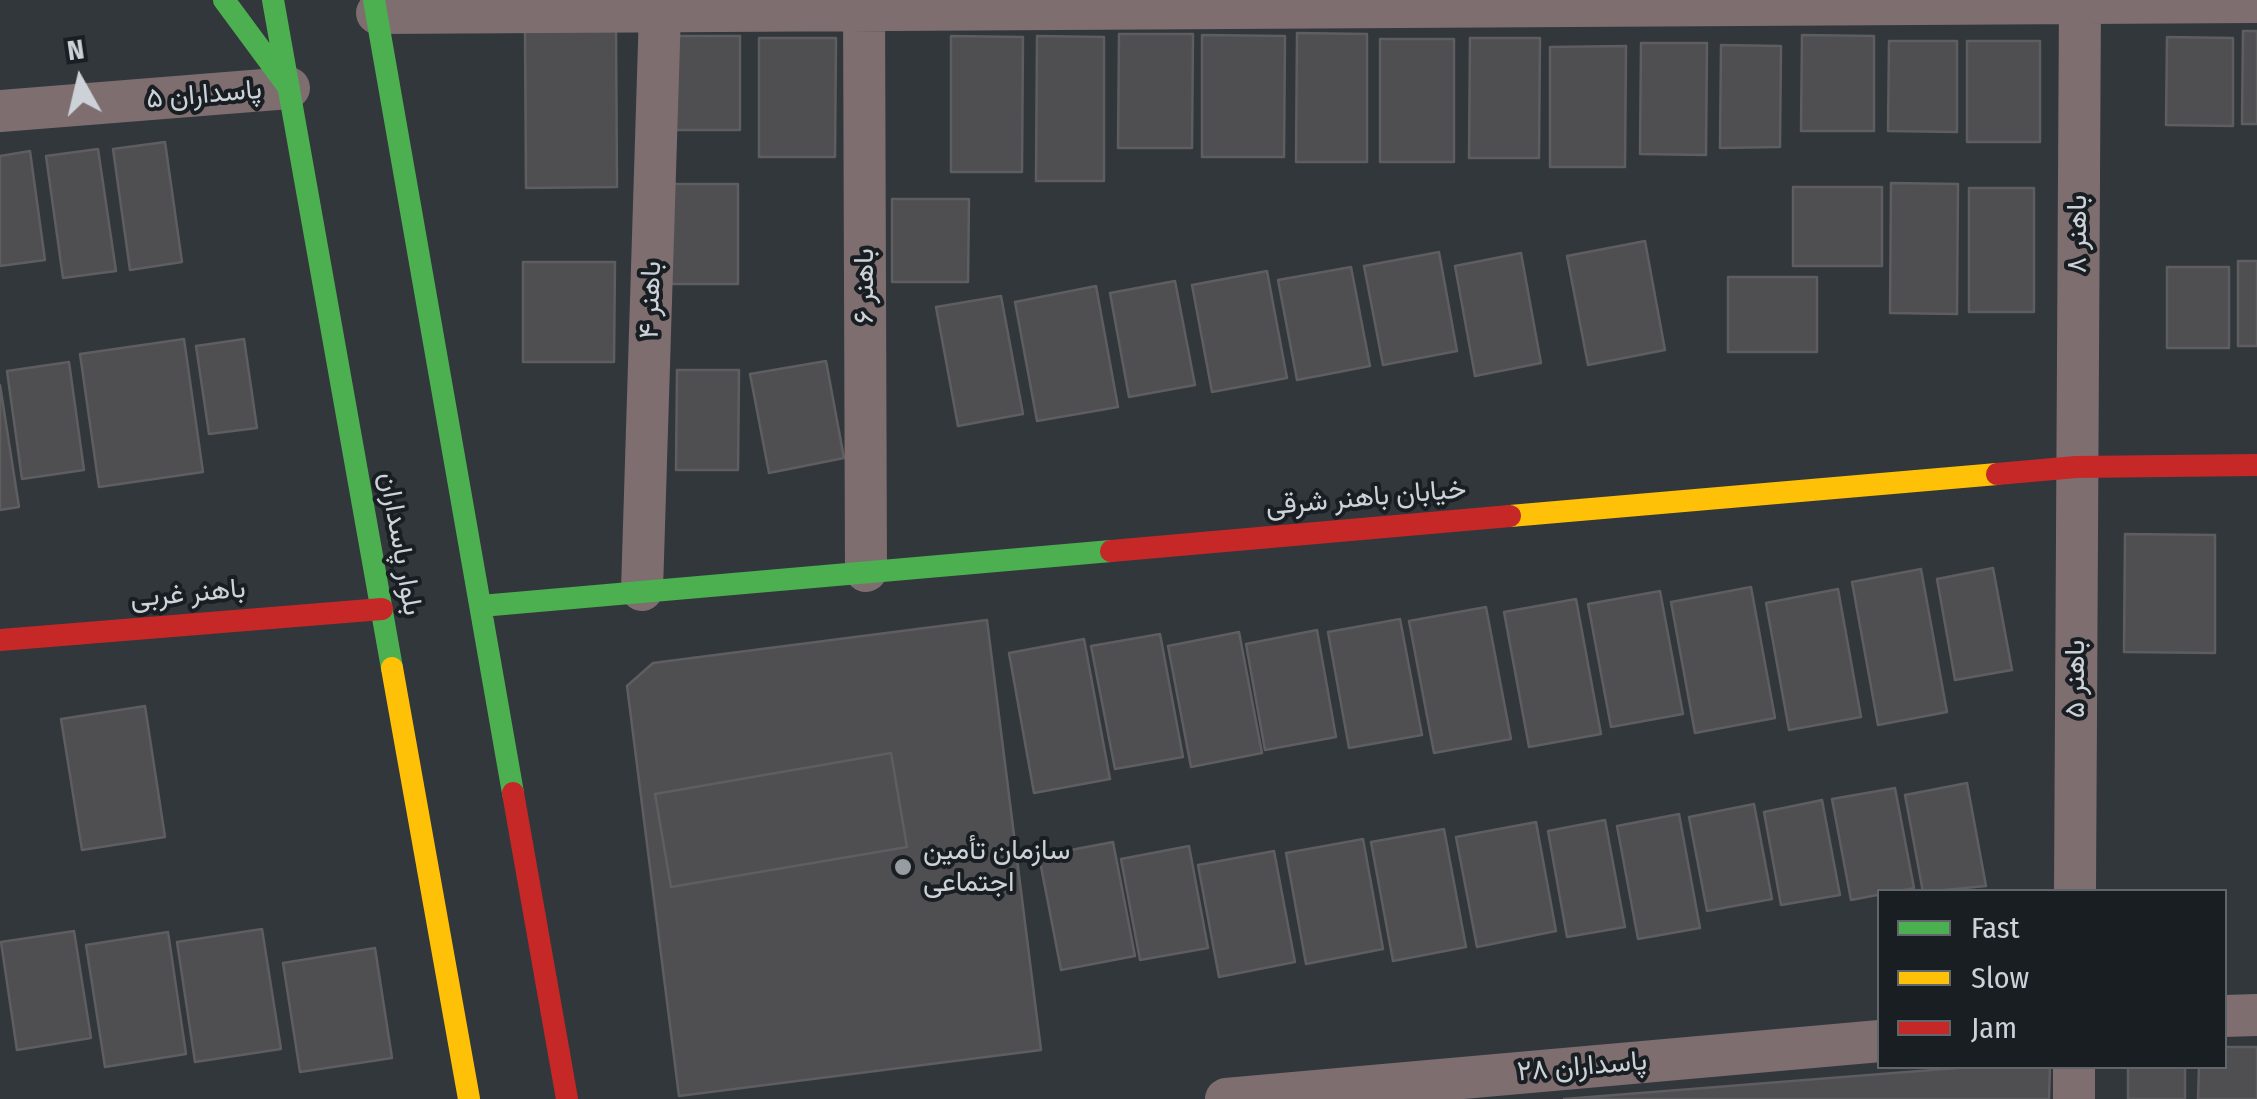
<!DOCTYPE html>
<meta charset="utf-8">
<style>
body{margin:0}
#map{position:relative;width:2257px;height:1099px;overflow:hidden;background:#32373c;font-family:"Fira Sans Condensed",sans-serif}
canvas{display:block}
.legend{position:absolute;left:1877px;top:889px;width:350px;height:180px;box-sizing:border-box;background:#191e23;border:2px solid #61666b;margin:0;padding:12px 18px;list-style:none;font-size:30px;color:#ccd2d8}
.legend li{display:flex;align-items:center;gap:20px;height:50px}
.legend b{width:50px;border:2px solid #61666b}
.north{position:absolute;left:30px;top:30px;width:100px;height:100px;-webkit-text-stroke:8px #191e23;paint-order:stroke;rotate:352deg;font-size:28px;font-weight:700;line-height:40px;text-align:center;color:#ccd2d8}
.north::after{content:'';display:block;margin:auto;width:35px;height:45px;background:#ccd2d8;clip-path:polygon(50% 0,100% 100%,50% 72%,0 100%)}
</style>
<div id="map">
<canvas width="2257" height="1099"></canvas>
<ul class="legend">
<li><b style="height:12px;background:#4caf50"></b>Fast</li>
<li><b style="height:12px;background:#ffc107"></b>Slow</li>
<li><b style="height:12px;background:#c62828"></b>Jam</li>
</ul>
<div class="north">N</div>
</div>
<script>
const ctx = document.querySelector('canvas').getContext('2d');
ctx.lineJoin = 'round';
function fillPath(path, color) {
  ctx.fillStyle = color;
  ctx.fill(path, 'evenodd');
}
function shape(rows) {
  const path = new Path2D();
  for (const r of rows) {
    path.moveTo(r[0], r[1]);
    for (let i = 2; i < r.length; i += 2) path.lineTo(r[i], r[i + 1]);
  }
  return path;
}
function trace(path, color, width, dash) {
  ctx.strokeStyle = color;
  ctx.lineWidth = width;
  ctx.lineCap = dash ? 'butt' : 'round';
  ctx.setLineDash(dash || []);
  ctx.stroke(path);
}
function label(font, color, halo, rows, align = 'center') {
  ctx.font = font + ' "Fira Sans Condensed",Vazirmatn,sans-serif';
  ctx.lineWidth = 8;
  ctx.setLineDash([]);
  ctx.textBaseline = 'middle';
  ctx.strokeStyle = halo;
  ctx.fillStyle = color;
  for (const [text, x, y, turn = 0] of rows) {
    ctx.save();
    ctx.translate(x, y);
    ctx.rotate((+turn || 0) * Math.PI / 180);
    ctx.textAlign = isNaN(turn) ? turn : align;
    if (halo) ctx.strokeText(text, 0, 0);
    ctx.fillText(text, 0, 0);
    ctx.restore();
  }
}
const building = shape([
 [616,30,617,187,526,188,525,31,616,30],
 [2243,31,2257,31,2257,124,2242,124,2243,31],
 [1297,33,1367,34,1367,162,1296,162,1297,33],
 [1119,34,1193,34,1192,148,1118,148,1119,34],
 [1202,35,1285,36,1284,157,1202,157,1202,35],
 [1802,35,1874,36,1874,131,1801,131,1802,35],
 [673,36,740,36,740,130,673,130,673,36],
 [951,36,1023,37,1022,172,951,172,951,36],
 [1037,36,1104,37,1104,181,1036,181,1037,36],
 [2167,37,2233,38,2233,126,2166,125,2167,37],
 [759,38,836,38,835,157,759,157,759,38],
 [1470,38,1540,38,1539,158,1469,158,1470,38],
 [1380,39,1454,39,1454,162,1380,162,1380,39],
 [1889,41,1957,41,1957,132,1888,131,1889,41],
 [1967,41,2040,41,2040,142,1967,142,1967,41],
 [1641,43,1707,43,1706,155,1640,154,1641,43],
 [1721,45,1781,46,1780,147,1720,148,1721,45],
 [1626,46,1625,167,1550,167,1550,47,1626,46],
 [165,142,182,262,130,270,113,149,165,142],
 [98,149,116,271,63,278,46,156,98,149],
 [30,151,45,260,0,266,0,156,30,151],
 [1891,183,1958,184,1957,314,1890,313,1891,183],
 [672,184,738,184,738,284,671,284,672,184],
 [1793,187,1882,187,1882,266,1793,266,1793,187],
 [1969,188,2034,188,2034,312,1969,312,1969,188],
 [892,199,969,199,968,282,892,282,892,199],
 [1645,241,1665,350,1588,365,1567,256,1645,241],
 [1439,252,1457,351,1383,365,1364,266,1439,252],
 [1521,253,1541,363,1475,376,1455,266,1521,253],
 [2238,261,2257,261,2257,346,2238,346,2238,261],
 [523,262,615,262,614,362,523,362,523,262],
 [1351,267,1370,366,1297,380,1278,280,1351,267],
 [2167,267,2229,267,2229,348,2167,348,2167,267],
 [1267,271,1287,378,1212,392,1192,285,1267,271],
 [1728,277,1817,277,1817,352,1728,352,1728,277],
 [1175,281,1195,385,1129,397,1110,293,1175,281],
 [1096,286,1118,407,1037,421,1015,302,1096,286],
 [1001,296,1023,414,958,426,936,307,1001,296],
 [184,339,203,472,99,487,80,354,184,339],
 [244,339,257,428,209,434,196,346,244,339],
 [826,361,844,458,769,473,750,374,826,361],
 [69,362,84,470,22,479,7,371,69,362],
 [677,370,739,370,738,470,676,470,677,370],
 [0,385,19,507,0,510,0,385],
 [2125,534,2215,535,2215,653,2124,652,2125,534],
 [1993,568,2012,670,1955,680,1937,579,1993,568],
 [1921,569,1947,712,1878,725,1852,582,1921,569],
 [1751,587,1775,718,1695,733,1671,602,1751,587],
 [1838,589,1861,717,1789,730,1766,603,1838,589],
 [1660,591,1683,714,1611,727,1588,604,1660,591],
 [1576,599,1601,734,1529,747,1504,612,1576,599],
 [1486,607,1511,739,1434,753,1409,621,1486,607],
 [1400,619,1422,735,1349,748,1328,632,1400,619],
 [987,620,1041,1050,679,1096,627,686,653,663,987,620],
 [891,753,907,847,671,887,655,794,891,753],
 [1317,630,1336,737,1265,750,1246,644,1317,630],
 [1239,632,1262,753,1191,767,1168,646,1239,632],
 [1160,634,1183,757,1115,769,1091,646,1160,634],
 [1084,639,1110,779,1034,793,1009,653,1084,639],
 [145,706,165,837,82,850,61,719,145,706],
 [891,753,907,847,671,887,655,794,891,753],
 [1967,783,1986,886,1923,892,1905,795,1967,783],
 [1895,788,1914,888,1851,900,1832,799,1895,788],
 [1822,800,1840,895,1781,905,1764,812,1822,800],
 [1754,804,1772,899,1707,911,1689,817,1754,804],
 [1679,814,1700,928,1638,939,1617,826,1679,814],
 [1605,820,1625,927,1567,937,1548,831,1605,820],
 [1536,822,1556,931,1477,947,1456,837,1536,822],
 [1444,829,1466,947,1393,961,1371,842,1444,829],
 [1363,839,1383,949,1306,964,1286,853,1363,839],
 [1113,842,1135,956,1061,970,1039,856,1113,842],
 [1189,846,1208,948,1140,960,1121,859,1189,846],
 [1274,851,1295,962,1219,977,1198,865,1274,851],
 [262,929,281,1049,195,1062,177,942,262,929],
 [74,931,91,1038,17,1050,1,942,74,931],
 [168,932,186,1054,105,1067,86,945,168,932],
 [375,948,392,1058,300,1072,283,963,375,948],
 [2224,1047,2257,1047,2257,1099,2198,1099,2199,1066,2224,1066,2224,1047],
 [1983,1066,2050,1066,2049,1099,1564,1099,1983,1066],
 [2128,1066,2185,1066,2185,1099,2128,1099,2128,1066]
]);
const street = shape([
 [864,0,866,571],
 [377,13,2257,2],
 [0,111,289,88],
 [642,590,660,11],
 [2075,892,2080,0],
 [2224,1016,2257,1015],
 [1226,1099,1880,1041],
 [2074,1099,2074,1066]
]);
const fast = shape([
 [224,0,289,88],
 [273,0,392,668],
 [374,0,513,793],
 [481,606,1111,551]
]);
const slow = shape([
 [1510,516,1997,474],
 [392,668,469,1099]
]);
const jam = shape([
 [1997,474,2076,467,2257,465],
 [1111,551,1510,516],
 [0,640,382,609],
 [513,793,567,1099]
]);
const markers = [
 [903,867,10,"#969ca1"]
];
const streetNames = [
 ["پاسداران ۵",204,95,-5],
 ["باهنر ۸",2078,234,-90],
 ["باهنر ۶",865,286,-90],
 ["باهنر ۴",651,300,-88],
 ["خیابان باهنر شرقی",1366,498,-5],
 ["بلوار پاسداران",400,544,80],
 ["باهنر غربی",188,594,-5],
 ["باهنر ۵",2076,679,-90],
 ["پاسداران ۲۸",1582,1067,-5]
];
const poiNames = [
 ["سازمان تأمین",923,851],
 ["اجتماعی",923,883]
];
fillPath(building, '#4f4e51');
trace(building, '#5e5d60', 2.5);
trace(street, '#7e6e70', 42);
trace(fast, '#4caf50', 22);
trace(slow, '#ffc107', 22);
trace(jam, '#c62828', 22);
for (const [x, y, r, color] of markers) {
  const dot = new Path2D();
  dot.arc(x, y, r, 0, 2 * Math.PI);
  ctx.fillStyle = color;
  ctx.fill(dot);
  trace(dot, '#191e23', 4);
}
label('28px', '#ccd2d8', '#191e23', streetNames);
label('28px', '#ccd2d8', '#191e23', poiNames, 'left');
</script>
